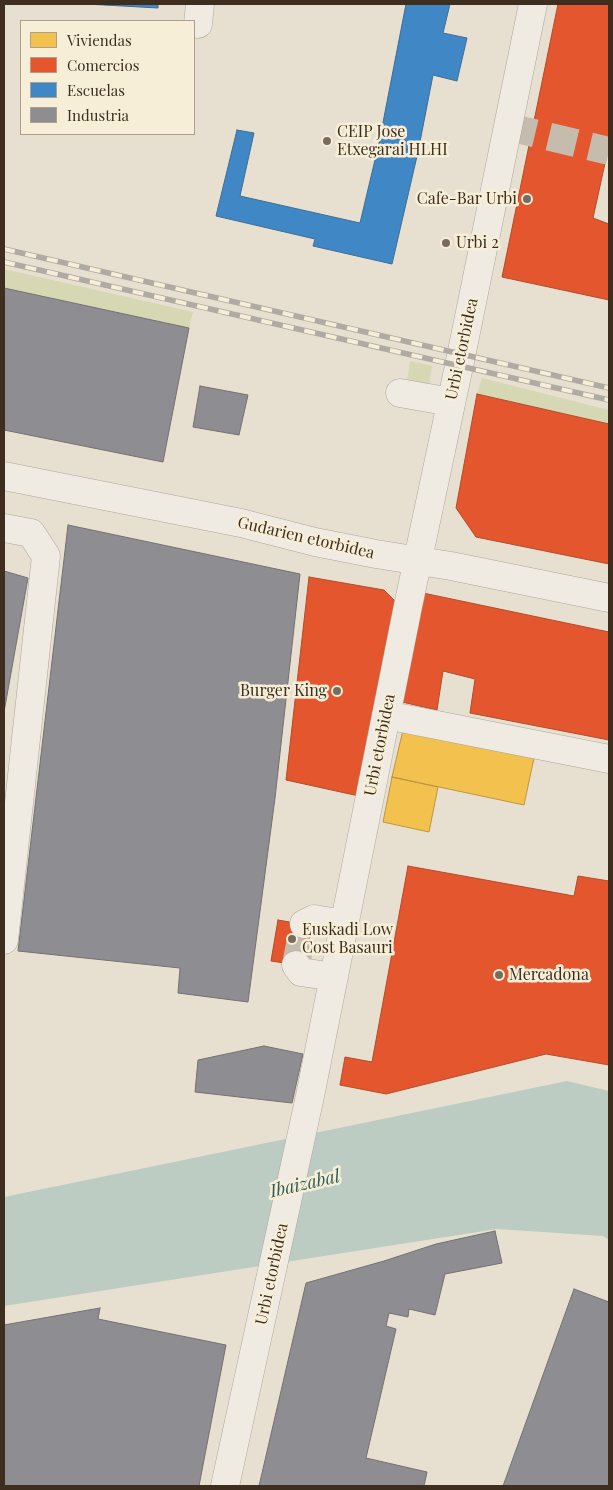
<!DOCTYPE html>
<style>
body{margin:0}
#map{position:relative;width:613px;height:1490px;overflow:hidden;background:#e7e0d1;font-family:"Playfair Display",serif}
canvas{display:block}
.frame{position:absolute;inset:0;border:5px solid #3d2e20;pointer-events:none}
.legend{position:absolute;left:20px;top:20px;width:175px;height:115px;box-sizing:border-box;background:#f7eed8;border:1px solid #ada18e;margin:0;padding:6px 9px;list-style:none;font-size:15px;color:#3d2e20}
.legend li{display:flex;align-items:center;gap:10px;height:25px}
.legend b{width:25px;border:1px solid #ada18e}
</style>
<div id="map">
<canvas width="613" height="1490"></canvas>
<div class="frame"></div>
<ul class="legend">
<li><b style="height:14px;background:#f2c14e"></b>Viviendas</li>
<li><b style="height:14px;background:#e4572e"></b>Comercios</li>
<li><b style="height:14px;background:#3f88c5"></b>Escuelas</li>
<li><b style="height:14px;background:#8d8d92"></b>Industria</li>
</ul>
</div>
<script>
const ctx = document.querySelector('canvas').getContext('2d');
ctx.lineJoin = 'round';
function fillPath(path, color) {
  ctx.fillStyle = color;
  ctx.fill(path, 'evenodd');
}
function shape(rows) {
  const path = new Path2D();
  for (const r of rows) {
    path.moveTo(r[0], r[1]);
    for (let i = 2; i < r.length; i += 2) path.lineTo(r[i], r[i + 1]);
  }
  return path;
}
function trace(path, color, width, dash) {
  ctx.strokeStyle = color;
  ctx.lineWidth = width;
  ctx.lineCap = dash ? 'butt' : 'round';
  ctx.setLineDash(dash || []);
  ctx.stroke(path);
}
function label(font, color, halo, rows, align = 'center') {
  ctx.font = font + ' "Playfair Display",serif';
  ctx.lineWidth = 5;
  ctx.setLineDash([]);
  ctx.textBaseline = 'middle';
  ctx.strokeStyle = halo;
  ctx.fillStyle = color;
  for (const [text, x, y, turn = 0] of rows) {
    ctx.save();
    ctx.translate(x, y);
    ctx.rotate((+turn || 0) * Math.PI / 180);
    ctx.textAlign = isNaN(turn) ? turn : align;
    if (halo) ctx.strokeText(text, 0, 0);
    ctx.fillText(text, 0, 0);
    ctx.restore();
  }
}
const green = shape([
 [4,269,193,312,189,328,4,288],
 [410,361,432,366,428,391,406,387],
 [482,378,609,410,609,424,477,394]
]);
const water = shape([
 [567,1081,609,1091,609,1240,603,1236,497,1229,4,1306,4,1197]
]);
const homes = shape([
 [403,730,534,758,524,805,392,777,403,730],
 [392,777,438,787,429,832,383,822,392,777]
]);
const shops = shape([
 [558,4,609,4,609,145,593,218,609,224,609,300,502,277,558,4],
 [477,394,609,424,609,564,476,537,456,508,477,394],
 [309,577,384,590,396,602,359,796,286,780,309,577],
 [423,593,609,632,609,740,470,713,475,679,443,671,437,710,402,702,423,593],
 [408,866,574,896,578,876,609,881,609,1065,546,1054,386,1094,340,1085,345,1057,372,1062,408,866],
 [278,920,312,926,304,966,271,961,278,920]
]);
const schools = shape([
 [86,4,158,4,158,8,86,4],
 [406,4,450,4,443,33,467,38,457,81,433,75,418,152,379,143,406,4],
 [237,130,254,133,240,196,360,223,379,143,418,152,392,264,313,246,315,239,216,216,237,130]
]);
const industry = shape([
 [4,288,189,328,163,462,4,430,4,288],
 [200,386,248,395,239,435,193,427,200,386],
 [68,525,300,574,275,798,248,1002,178,993,180,968,18,951,68,525],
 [4,571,28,578,4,712,4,571],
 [264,1046,303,1054,292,1103,195,1092,198,1060,264,1046],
 [495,1231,502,1263,445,1274,435,1315,409,1309,408,1317,389,1313,386,1326,396,1329,366,1458,427,1472,424,1486,259,1486,306,1283,384,1261,436,1244,495,1231],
 [574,1289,609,1302,609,1486,503,1486,574,1289],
 [100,1308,98,1319,226,1345,199,1486,4,1486,4,1325,100,1308]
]);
const minorTunnel = shape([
 [508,127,609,151],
 [296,965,304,924]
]);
const minor = shape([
 [198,24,200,4],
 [400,393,451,402],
 [4,476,241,523,315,542,376,554,451,566,609,598],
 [4,528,31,533,46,556,4,940],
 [386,715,609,759],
 [304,924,314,919,344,924],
 [296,965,301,972,334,977],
 [225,1486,310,1096,408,606,459,366,533,4]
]);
const rail = shape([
 [4,249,609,388],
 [4,262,609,400]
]);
const markers = [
 [327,141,5,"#786c5e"],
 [527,199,5,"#786c5e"],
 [446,243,5,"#786c5e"],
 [337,691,5,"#786c5e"],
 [292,939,5,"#786c5e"],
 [499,975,5,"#786c5e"]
];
const poiNames = [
 ["CEIP Jose",337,132],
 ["Etxegarai HLHI",337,150],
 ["Cafe-Bar Urbi",517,199,"right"],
 ["Urbi 2",456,243],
 ["Burger King",327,691,"right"],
 ["Euskadi Low",302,930],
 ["Cost Basauri",302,948],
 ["Mercadona",509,975]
];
const streetNames = [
 ["Urbi etorbidea",462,349,-78],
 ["Gudarien etorbidea",306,538,13],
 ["Urbi etorbidea",380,745,-79],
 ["Urbi etorbidea",272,1274,-78]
];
const waterNames = [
 ["Ibaizabal",305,1184,-13]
];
fillPath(green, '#d6d7b3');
fillPath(water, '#bcccc2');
fillPath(homes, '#f2c14e');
trace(homes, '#bc9540', 1);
fillPath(shops, '#e4572e');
trace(shops, '#b24b2a', 1);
fillPath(schools, '#3f88c5');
trace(schools, '#3e6d94', 1);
fillPath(industry, '#8d8d92');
trace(industry, '#757070', 1);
trace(minorTunnel, '#c5bcae', 28, [28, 14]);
trace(minor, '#ada599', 29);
trace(minor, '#efebe3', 28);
trace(rail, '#afaaa2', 5.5);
trace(rail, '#f7eed8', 4, [11]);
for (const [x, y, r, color] of markers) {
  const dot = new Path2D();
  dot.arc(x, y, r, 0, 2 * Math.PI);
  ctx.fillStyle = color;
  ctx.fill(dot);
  trace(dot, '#f7eed8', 2);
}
label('16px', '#3d2e20', '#f7eed8', poiNames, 'left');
label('16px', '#3d2e20', '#f7eed8', streetNames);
label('italic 18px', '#2f5d5a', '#f7eed8', waterNames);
</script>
